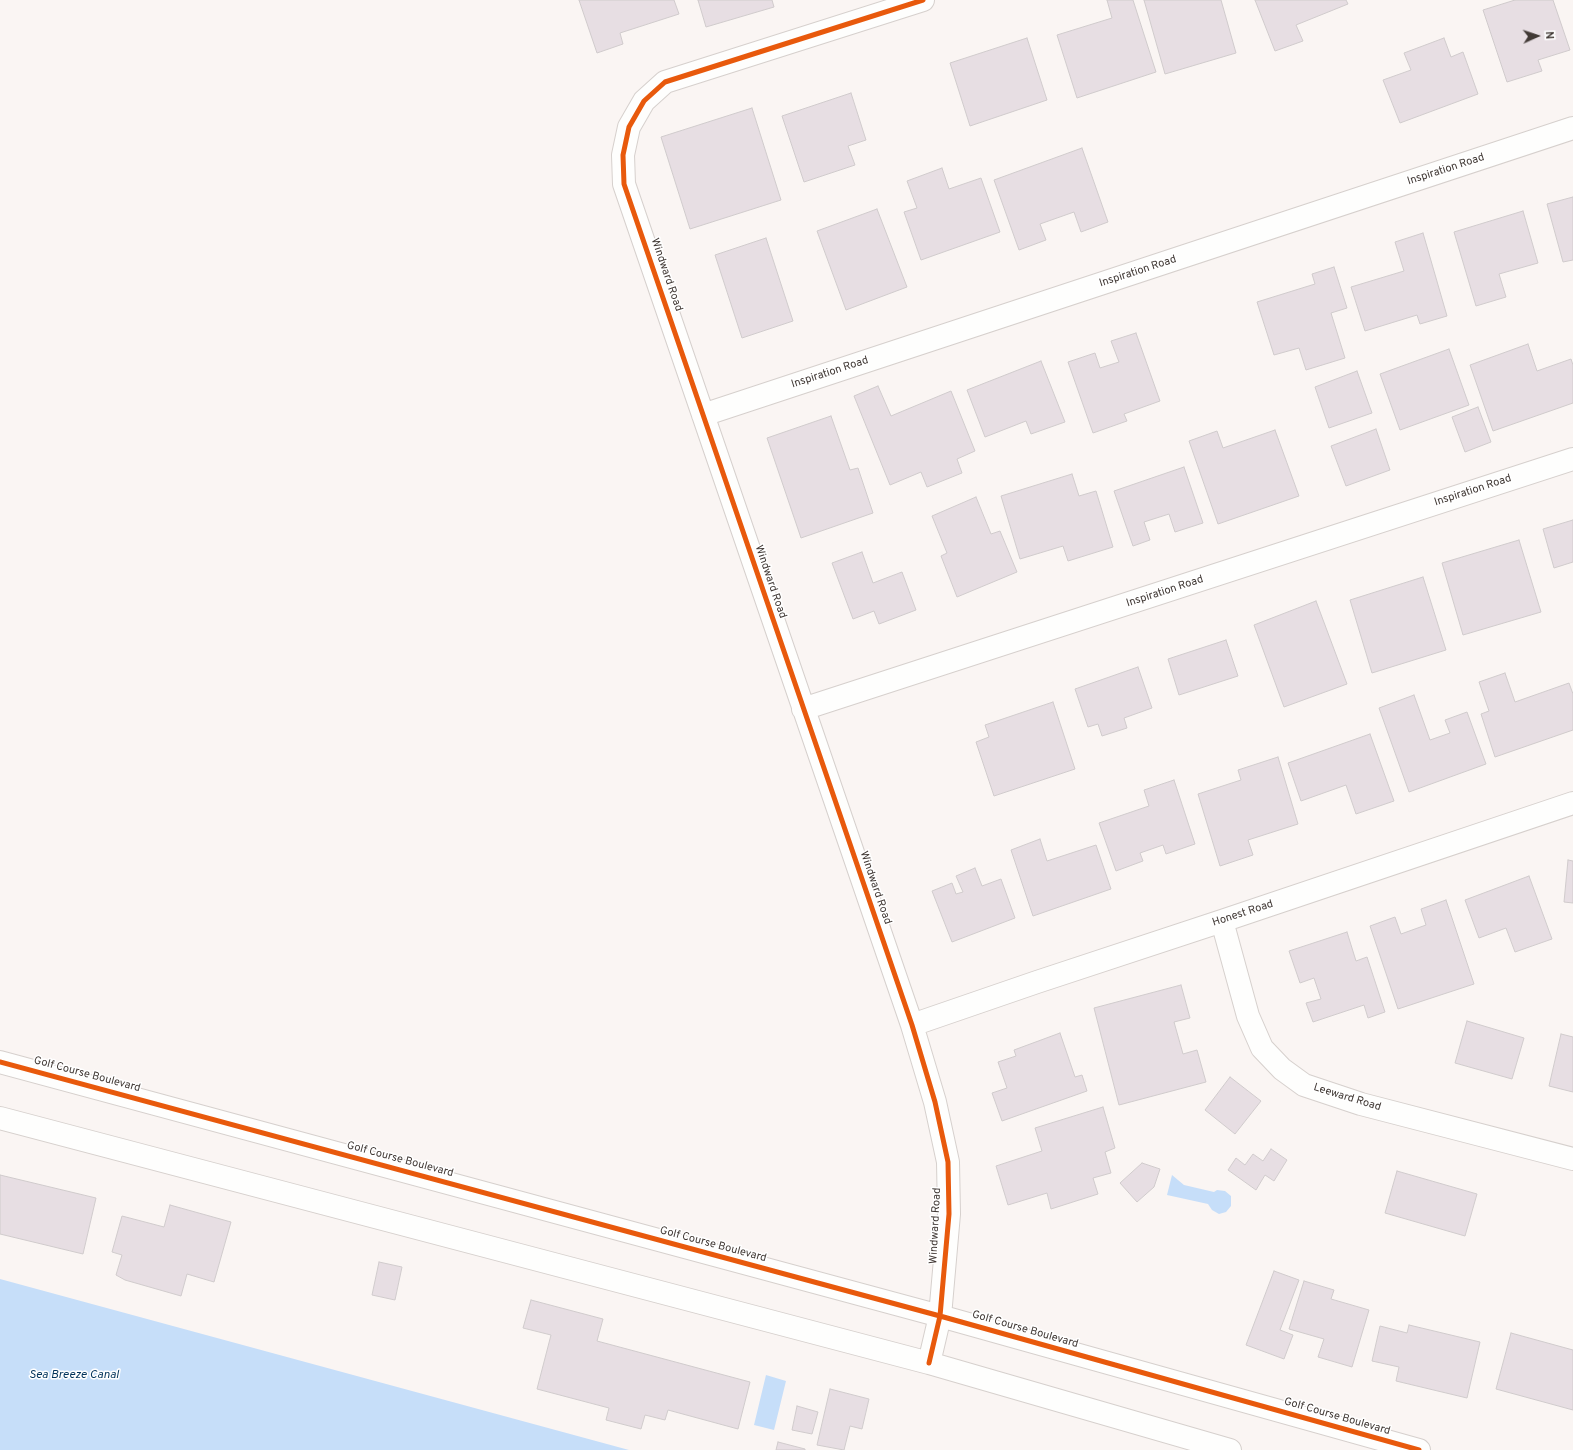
<!DOCTYPE html>
<style>
body{margin:0}
#map{position:relative;width:1573px;height:1450px;overflow:hidden;background:#faf5f3;font-family:Overpass,sans-serif}
canvas{display:block}
.north{position:absolute;left:1517px;top:16px;width:40px;height:40px;-webkit-text-stroke:3px #fff;paint-order:stroke;rotate:87deg;font-size:11px;font-weight:700;line-height:16px;text-align:center;color:#413935}
.north::after{content:'';display:block;margin:auto;width:14px;height:18px;background:#413935;clip-path:polygon(50% 0,100% 100%,50% 72%,0 100%)}
</style>
<div id="map">
<canvas width="1573" height="1450"></canvas>
<div class="north">N</div>
</div>
<script>
const ctx = document.querySelector('canvas').getContext('2d');
ctx.lineJoin = 'round';
function fillPath(path, color) {
  ctx.fillStyle = color;
  ctx.fill(path, 'evenodd');
}
function shape(rows) {
  const path = new Path2D();
  for (const r of rows) {
    path.moveTo(r[0], r[1]);
    for (let i = 2; i < r.length; i += 2) path.lineTo(r[i], r[i + 1]);
  }
  return path;
}
function trace(path, color, width, dash) {
  ctx.strokeStyle = color;
  ctx.lineWidth = width;
  ctx.lineCap = dash ? 'butt' : 'round';
  ctx.setLineDash(dash || []);
  ctx.stroke(path);
}
function label(font, color, halo, rows, align = 'center') {
  ctx.font = font + ' Overpass,sans-serif';
  ctx.lineWidth = 3;
  ctx.setLineDash([]);
  ctx.textBaseline = 'middle';
  ctx.strokeStyle = halo;
  ctx.fillStyle = color;
  for (const [text, x, y, turn = 0] of rows) {
    ctx.save();
    ctx.translate(x, y);
    ctx.rotate((+turn || 0) * Math.PI / 180);
    ctx.textAlign = isNaN(turn) ? turn : align;
    if (halo) ctx.strokeText(text, 0, 0);
    ctx.fillText(text, 0, 0);
    ctx.restore();
  }
}
const water = shape([
 [1172,1175,1184,1185,1214,1192,1217,1190,1225,1191,1231,1196,1231,1206,1226,1212,1219,1214,1212,1210,1208,1204,1167,1195],
 [0,1279,629,1450,0,1450],
 [766,1375,786,1381,774,1430,754,1425]
]);
const building = shape([
 [579,0,674,0,679,14,620,33,623,44,597,53,579,0],
 [698,0,772,0,774,7,706,27,698,0],
 [1107,0,1133,0,1156,72,1077,98,1057,35,1112,18,1107,0],
 [1144,0,1221,0,1236,53,1165,74,1144,0],
 [1255,0,1346,0,1348,4,1296,25,1303,41,1275,51,1255,0],
 [1515,0,1553,0,1570,50,1538,60,1542,71,1507,82,1483,10,1515,0],
 [1027,38,1047,100,970,126,950,63,1027,38],
 [1444,38,1451,57,1463,52,1478,94,1400,123,1383,80,1411,70,1404,53,1444,38],
 [851,93,866,140,848,146,855,165,804,182,782,116,851,93],
 [752,108,781,200,690,229,661,137,752,108],
 [1082,148,1108,222,1081,232,1074,212,1040,224,1046,240,1019,250,994,180,1082,148],
 [942,168,949,189,981,178,1000,232,921,260,904,212,917,208,907,181,942,168],
 [1573,197,1573,260,1563,262,1547,204,1573,197],
 [877,209,907,287,846,310,817,231,877,209],
 [1523,211,1538,263,1499,274,1506,297,1476,306,1454,232,1523,211],
 [1423,233,1447,316,1420,324,1417,315,1365,331,1351,287,1404,271,1395,242,1423,233],
 [766,238,793,321,742,338,715,255,766,238],
 [1334,267,1347,308,1331,313,1345,358,1306,370,1299,348,1274,355,1257,302,1315,284,1312,274,1334,267],
 [1136,333,1160,401,1124,414,1127,421,1093,433,1068,362,1095,353,1100,368,1119,362,1111,341,1136,333],
 [1528,344,1537,371,1571,359,1573,365,1573,403,1493,431,1470,365,1528,344],
 [1449,349,1469,405,1400,430,1380,374,1449,349],
 [1041,361,1065,422,1031,434,1026,421,985,437,967,390,1041,361],
 [1357,371,1372,413,1329,428,1315,387,1357,371],
 [878,386,891,416,951,391,975,451,957,459,962,473,927,487,921,472,890,485,854,396,878,386],
 [1478,407,1491,442,1465,452,1452,417,1478,407],
 [831,416,850,470,858,468,873,513,801,538,767,438,831,416],
 [1376,429,1390,470,1346,486,1331,446,1376,429],
 [1275,430,1299,496,1218,524,1189,441,1217,431,1223,448,1275,430],
 [1184,467,1203,523,1175,532,1169,514,1144,522,1150,540,1133,546,1114,491,1184,467],
 [1072,474,1079,496,1096,491,1113,547,1068,561,1063,546,1020,559,1001,496,1072,474],
 [976,497,991,534,1000,531,1017,572,957,597,941,556,947,553,932,516,976,497],
 [1573,520,1573,562,1554,568,1543,529,1573,520],
 [1519,540,1541,612,1463,635,1442,563,1519,540],
 [862,552,873,583,902,572,916,610,879,624,874,611,853,619,832,563,862,552],
 [1423,577,1446,650,1372,673,1350,600,1423,577],
 [1316,601,1347,684,1284,707,1254,625,1316,601],
 [1226,640,1238,676,1179,695,1168,659,1226,640],
 [1138,667,1152,708,1124,718,1127,728,1102,736,1098,724,1088,727,1075,689,1138,667],
 [1505,673,1515,702,1569,683,1573,694,1573,730,1495,757,1481,714,1489,711,1479,682,1505,673],
 [1414,695,1430,740,1450,733,1445,720,1467,712,1486,764,1409,792,1379,708,1414,695],
 [1053,702,1075,769,994,796,976,742,989,737,985,725,1053,702],
 [1370,734,1394,801,1356,814,1346,785,1301,801,1288,763,1370,734],
 [1278,757,1298,824,1248,840,1253,855,1220,866,1198,794,1241,780,1238,770,1278,757],
 [1174,780,1195,844,1166,854,1163,845,1140,853,1143,861,1116,871,1099,823,1149,806,1144,790,1174,780],
 [1040,839,1047,861,1096,845,1111,889,1033,916,1011,850,1040,839],
 [1568,860,1573,861,1573,903,1564,902,1568,860],
 [975,868,982,886,1001,879,1015,918,952,942,932,891,952,883,956,894,963,892,956,876,975,868],
 [1529,876,1552,939,1515,952,1506,928,1479,938,1465,900,1529,876],
 [1446,900,1474,984,1398,1009,1370,926,1395,917,1401,934,1426,925,1421,909,1446,900],
 [1347,932,1356,961,1367,957,1385,1012,1368,1018,1364,1005,1313,1022,1306,1003,1321,999,1314,978,1300,983,1289,951,1347,932],
 [1181,985,1190,1018,1174,1022,1183,1054,1197,1050,1206,1082,1119,1105,1094,1008,1181,985],
 [1467,1021,1524,1038,1512,1079,1455,1063,1467,1021],
 [1060,1033,1075,1077,1082,1075,1087,1091,1002,1121,992,1093,1007,1088,998,1062,1016,1056,1014,1050,1060,1033],
 [1561,1034,1573,1037,1573,1092,1549,1086,1561,1034],
 [1230,1077,1261,1101,1235,1134,1205,1110,1230,1077],
 [1103,1107,1115,1148,1105,1152,1111,1173,1093,1178,1098,1194,1051,1209,1047,1193,1008,1205,996,1166,1042,1151,1035,1128,1103,1107],
 [1271,1149,1287,1160,1274,1181,1265,1175,1256,1190,1228,1170,1236,1158,1245,1165,1253,1154,1263,1161,1271,1149],
 [1142,1163,1160,1169,1154,1187,1137,1202,1120,1183,1142,1163],
 [1397,1171,1477,1194,1465,1236,1385,1213,1397,1171],
 [0,1175,96,1198,83,1254,0,1234,0,1175],
 [170,1205,231,1222,214,1282,187,1274,181,1296,125,1280,116,1275,122,1255,112,1252,122,1216,164,1227,170,1205],
 [379,1262,402,1267,395,1300,372,1295,379,1262],
 [1274,1271,1299,1280,1280,1330,1293,1335,1284,1359,1246,1345,1274,1271],
 [1304,1281,1334,1290,1331,1299,1369,1310,1352,1367,1318,1357,1324,1339,1289,1329,1304,1281],
 [531,1300,603,1319,597,1341,750,1382,738,1429,668,1410,665,1420,645,1415,641,1429,606,1420,609,1408,537,1389,551,1335,523,1328,531,1300],
 [1409,1325,1480,1342,1467,1398,1396,1381,1399,1367,1372,1361,1380,1326,1407,1333,1409,1325],
 [1511,1333,1573,1350,1573,1410,1496,1389,1511,1333],
 [830,1389,869,1399,862,1429,850,1426,844,1450,817,1445,830,1389],
 [797,1406,818,1412,812,1434,792,1430,797,1406],
 [778,1442,805,1449,805,1450,776,1450,778,1442]
]);
const minor = shape([
 [923,0,665,82,644,101,629,127,623,155,624,184,912,1025,935,1102,948,1162,949,1214,940,1316,929,1363],
 [703,415,1573,128],
 [803,709,1573,459],
 [1222,921,1248,1016,1262,1048,1282,1069,1304,1085,1361,1104,1573,1159],
 [912,1025,1037,982,1222,921,1573,803],
 [0,1062,940,1316,1419,1450],
 [0,1118,929,1363,1230,1450]
]);
const cycleway = shape([
 [923,0,665,82,644,101,629,127,623,155,624,184,912,1025,935,1102,948,1162,949,1214,940,1316,929,1363],
 [0,1062,940,1316,1419,1450]
]);
const streetNames = [
 ["Inspiration Road",1446,170,-18],
 ["Inspiration Road",1138,272,-18],
 ["Windward Road",666,275,71],
 ["Inspiration Road",830,373,-18],
 ["Inspiration Road",1473,491,-18],
 ["Windward Road",770,582,71],
 ["Inspiration Road",1165,592,-18],
 ["Windward Road",875,888,71],
 ["Honest Road",1243,914,-18],
 ["Golf Course Boulevard",87,1075,15],
 ["Leeward Road",1347,1098,17],
 ["Golf Course Boulevard",400,1160,15],
 ["Windward Road",936,1226,-87],
 ["Golf Course Boulevard",713,1245,15],
 ["Golf Course Boulevard",1025,1330,16],
 ["Golf Course Boulevard",1337,1417,16]
];
const waterNames = [
 ["Sea Breeze Canal",74,1376]
];
fillPath(water, '#c6def9');
fillPath(building, '#e7dee3');
trace(building, '#d0cbcc', 1);
trace(minor, '#d6d0cd', 24);
trace(minor, '#fefefd', 22);
trace(cycleway, '#e8590c', 5);
label('11px', '#413935', '#fff', streetNames);
label('italic 12px', '#03345c', '#fff', waterNames);
</script>
